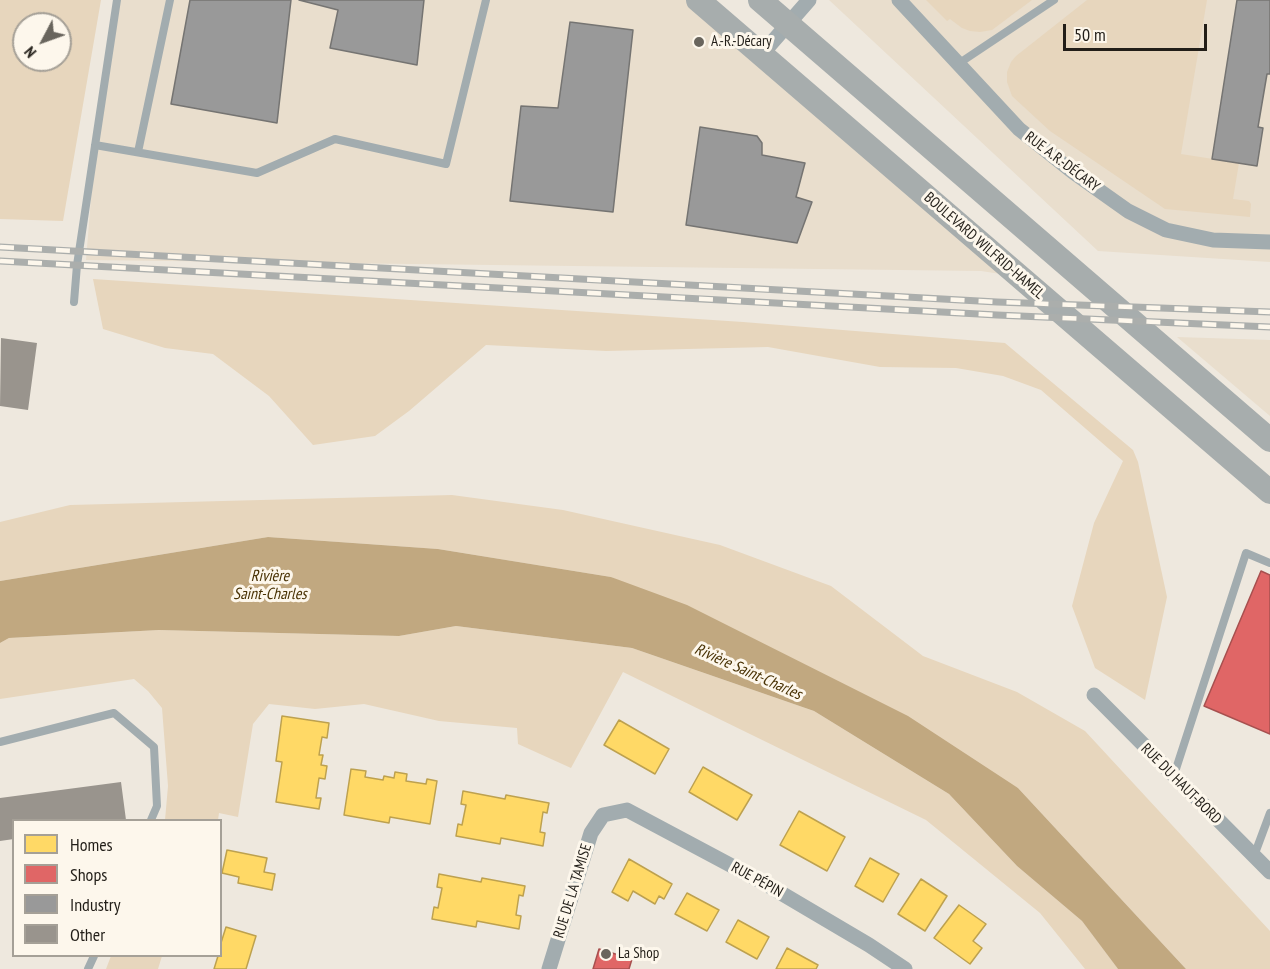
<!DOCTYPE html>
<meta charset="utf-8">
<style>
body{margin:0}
#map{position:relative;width:1270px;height:969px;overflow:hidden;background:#eee8de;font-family:"PT Sans Narrow",sans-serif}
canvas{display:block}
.legend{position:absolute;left:12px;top:819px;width:210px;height:138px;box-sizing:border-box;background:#fdf7ec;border:2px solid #a5a097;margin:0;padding:8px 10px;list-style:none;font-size:18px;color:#221e18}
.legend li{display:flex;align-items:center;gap:12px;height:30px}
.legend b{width:30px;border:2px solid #a5a097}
.north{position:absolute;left:12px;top:12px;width:60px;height:60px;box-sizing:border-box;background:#fdf7ec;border:2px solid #a5a097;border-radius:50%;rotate:229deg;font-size:16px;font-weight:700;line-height:24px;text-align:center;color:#221e18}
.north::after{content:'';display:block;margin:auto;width:21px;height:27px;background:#69655d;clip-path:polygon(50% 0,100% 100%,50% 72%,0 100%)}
.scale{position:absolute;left:1063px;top:24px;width:144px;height:27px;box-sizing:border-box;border:3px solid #221e18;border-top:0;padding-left:8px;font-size:18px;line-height:21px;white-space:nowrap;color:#221e18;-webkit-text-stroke:4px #fdf7ec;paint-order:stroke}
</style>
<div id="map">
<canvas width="1270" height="969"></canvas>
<ul class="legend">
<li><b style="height:16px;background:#ffd966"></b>Homes</li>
<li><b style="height:16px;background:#e06666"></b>Shops</li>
<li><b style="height:16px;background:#999"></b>Industry</li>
<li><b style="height:16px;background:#99948d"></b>Other</li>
</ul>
<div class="north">N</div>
<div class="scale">50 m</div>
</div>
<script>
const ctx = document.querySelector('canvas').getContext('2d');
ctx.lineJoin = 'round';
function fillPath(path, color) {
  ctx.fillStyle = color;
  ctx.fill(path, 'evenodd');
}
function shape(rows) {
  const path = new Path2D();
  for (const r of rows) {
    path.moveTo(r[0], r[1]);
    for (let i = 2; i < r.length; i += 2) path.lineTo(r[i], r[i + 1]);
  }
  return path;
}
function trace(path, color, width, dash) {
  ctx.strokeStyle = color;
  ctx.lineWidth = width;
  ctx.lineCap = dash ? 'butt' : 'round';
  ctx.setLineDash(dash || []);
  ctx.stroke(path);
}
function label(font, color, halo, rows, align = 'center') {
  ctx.font = font + ' "PT Sans Narrow",sans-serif';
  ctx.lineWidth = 6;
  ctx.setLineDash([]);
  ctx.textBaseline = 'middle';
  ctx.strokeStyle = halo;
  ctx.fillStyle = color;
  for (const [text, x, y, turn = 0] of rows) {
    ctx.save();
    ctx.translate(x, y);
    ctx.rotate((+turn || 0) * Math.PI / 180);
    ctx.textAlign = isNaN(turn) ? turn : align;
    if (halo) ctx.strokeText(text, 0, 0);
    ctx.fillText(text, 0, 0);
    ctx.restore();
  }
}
const built = shape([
 [117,0,698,0,1020,277,981,271,86,260,98,112],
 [829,0,1270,0,1270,262,1098,251],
 [1177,337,1270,340,1270,416]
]);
const green = shape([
 [0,0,101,0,63,221,0,219],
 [24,24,60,24,60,60,24,60],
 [926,0,1032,0,992,30,980,32,970,31,962,28,950,19,947,21],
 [1087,0,1207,0,1181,154,1239,163,1233,199,1249,201,1251,204,1250,217,1165,209,1050,131,1012,96,1007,82,1007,72,1011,62,1016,56],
 [93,279,743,322,1005,343,1133,450,1138,462,1167,597,1145,700,1095,668,1072,606,1094,523,1123,461,1041,390,1003,376,956,368,880,367,768,347,606,351,486,345,409,411,375,436,313,445,269,396,213,354,165,348,103,329],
 [452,495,563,510,720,545,831,586,923,656,1017,692,1085,731,1270,931,1270,969,1186,969,1018,788,611,577,438,549,268,537,0,581,0,522,70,505],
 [456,626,632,648,814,711,949,794,1017,866,1082,921,1118,969,1085,969,1040,913,926,820,623,672,571,768,518,744,517,728,439,721,364,704,315,709,269,704,253,724,238,817,219,813,218,820,165,820,168,786,162,708,148,691,134,679,0,699,0,643,9,638,159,630,399,636],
 [111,956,162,956,158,969,106,969]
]);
const water = shape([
 [268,537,438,549,611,577,687,605,908,716,1018,788,1186,969,1118,969,1082,921,1017,866,949,794,814,711,632,648,456,626,399,636,159,630,9,638,0,643,0,581]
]);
const homes = shape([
 [282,716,329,723,327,738,322,737,319,755,323,755,321,765,327,766,325,779,319,778,316,798,321,798,319,809,276,802,282,762,276,761,282,716],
 [619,720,669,749,655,774,604,745,619,720],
 [703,767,752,795,737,820,689,792,703,767],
 [351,769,366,771,365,777,383,780,384,776,394,778,395,772,407,774,406,781,426,784,427,779,437,781,430,824,390,817,389,823,344,815,351,769],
 [463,791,505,799,506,795,549,803,547,813,543,812,540,832,545,833,543,846,501,838,500,844,456,836,458,824,462,825,466,805,461,804,463,791],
 [799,811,845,837,827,871,780,845,799,811],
 [227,850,267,858,264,872,275,874,272,890,238,883,239,877,222,873,227,850],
 [870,858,899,874,883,902,855,886,870,858],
 [629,859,672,884,664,899,659,896,655,904,633,891,628,901,612,892,629,859],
 [439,874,481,882,482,878,525,886,523,896,519,895,516,915,521,916,519,929,477,921,476,927,432,919,434,907,438,908,442,888,437,887,439,874],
 [921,879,947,896,925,931,898,914,921,879],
 [687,893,719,910,707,931,675,914,687,893],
 [959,905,986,924,973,941,982,948,970,964,934,938,959,905],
 [738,920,769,937,757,959,726,942,738,920],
 [226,927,256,936,246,969,214,969,218,956,220,956,220,946,226,927],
 [787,948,818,965,816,969,776,969,787,948]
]);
const shops = shape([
 [1261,571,1270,575,1270,734,1204,706,1261,571],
 [599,949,632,959,629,969,593,969,599,949]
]);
const industry = shape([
 [190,0,291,0,277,123,171,104,190,0],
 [299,0,424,0,417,65,330,48,338,10,299,0],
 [1237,0,1270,0,1270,74,1267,74,1258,127,1263,128,1257,166,1212,159,1237,0],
 [570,22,633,30,613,212,510,201,521,106,558,108,570,22],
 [700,127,757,136,762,143,762,155,805,163,796,197,812,202,797,243,686,225,700,127]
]);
const building = shape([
 [1,338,37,343,28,410,0,406],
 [121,782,126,820,14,820,14,839,0,841,0,798]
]);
const service = shape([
 [958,64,1054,0],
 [95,145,257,173,335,139,446,164,486,0],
 [138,152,170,0],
 [74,302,77,265,117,0],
 [0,742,114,713,154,747,157,806,151,820],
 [1174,775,1246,553,1270,563],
 [1254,856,1270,813],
 [88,969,94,956]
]);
const minor = shape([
 [899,0,1019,129,1073,172,1128,211,1166,230,1213,240,1270,242],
 [761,55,809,0],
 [1094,695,1270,872],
 [549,969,591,833,603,815,627,810,764,883,869,945,905,969]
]);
const primary = shape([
 [698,0,1270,492],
 [760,0,1270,440]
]);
const rail = shape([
 [0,247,997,302,1270,312],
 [0,261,997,315,1270,327]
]);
const markers = [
 [699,42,6,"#69655d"],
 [606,954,6,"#69655d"]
];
const poiNames = [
 ["A.-R.-Décary",711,42],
 ["La Shop",618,954]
];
const streetNames = [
 ["RUE A.R.-DÉCARY",1062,162,37],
 ["BOULEVARD WILFRID-HAMEL",984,246,41],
 ["RUE DU HAUT-BORD",1181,784,45],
 ["RUE PÉPIN",757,880,29],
 ["RUE DE LA TAMISE",573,891,-73]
];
const waterNames = [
 ["Rivière",270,576],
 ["Saint-Charles",270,594],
 ["Rivière Saint-Charles",748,672,24]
];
fillPath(built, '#e9decd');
fillPath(green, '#e7d6bd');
fillPath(water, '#c1a880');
fillPath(homes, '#ffd966');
trace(homes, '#bda14f', 1.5);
fillPath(shops, '#e06666');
trace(shops, '#a7504f', 1.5);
fillPath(industry, '#999');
trace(industry, '#757472', 1.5);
fillPath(building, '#99948d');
trace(service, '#a2acaf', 8);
trace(minor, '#a2acaf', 15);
trace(primary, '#a7adad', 24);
trace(rail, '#abaeac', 7);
trace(rail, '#fdf7ec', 4.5, [14]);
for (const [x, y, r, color] of markers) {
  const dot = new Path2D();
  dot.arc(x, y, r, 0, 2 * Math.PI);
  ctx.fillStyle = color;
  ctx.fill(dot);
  trace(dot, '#fdf7ec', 2);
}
label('15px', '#221e18', '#fdf7ec', poiNames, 'left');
label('15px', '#221e18', '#fdf7ec', streetNames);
label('italic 16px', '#493204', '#fdf7ec', waterNames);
</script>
